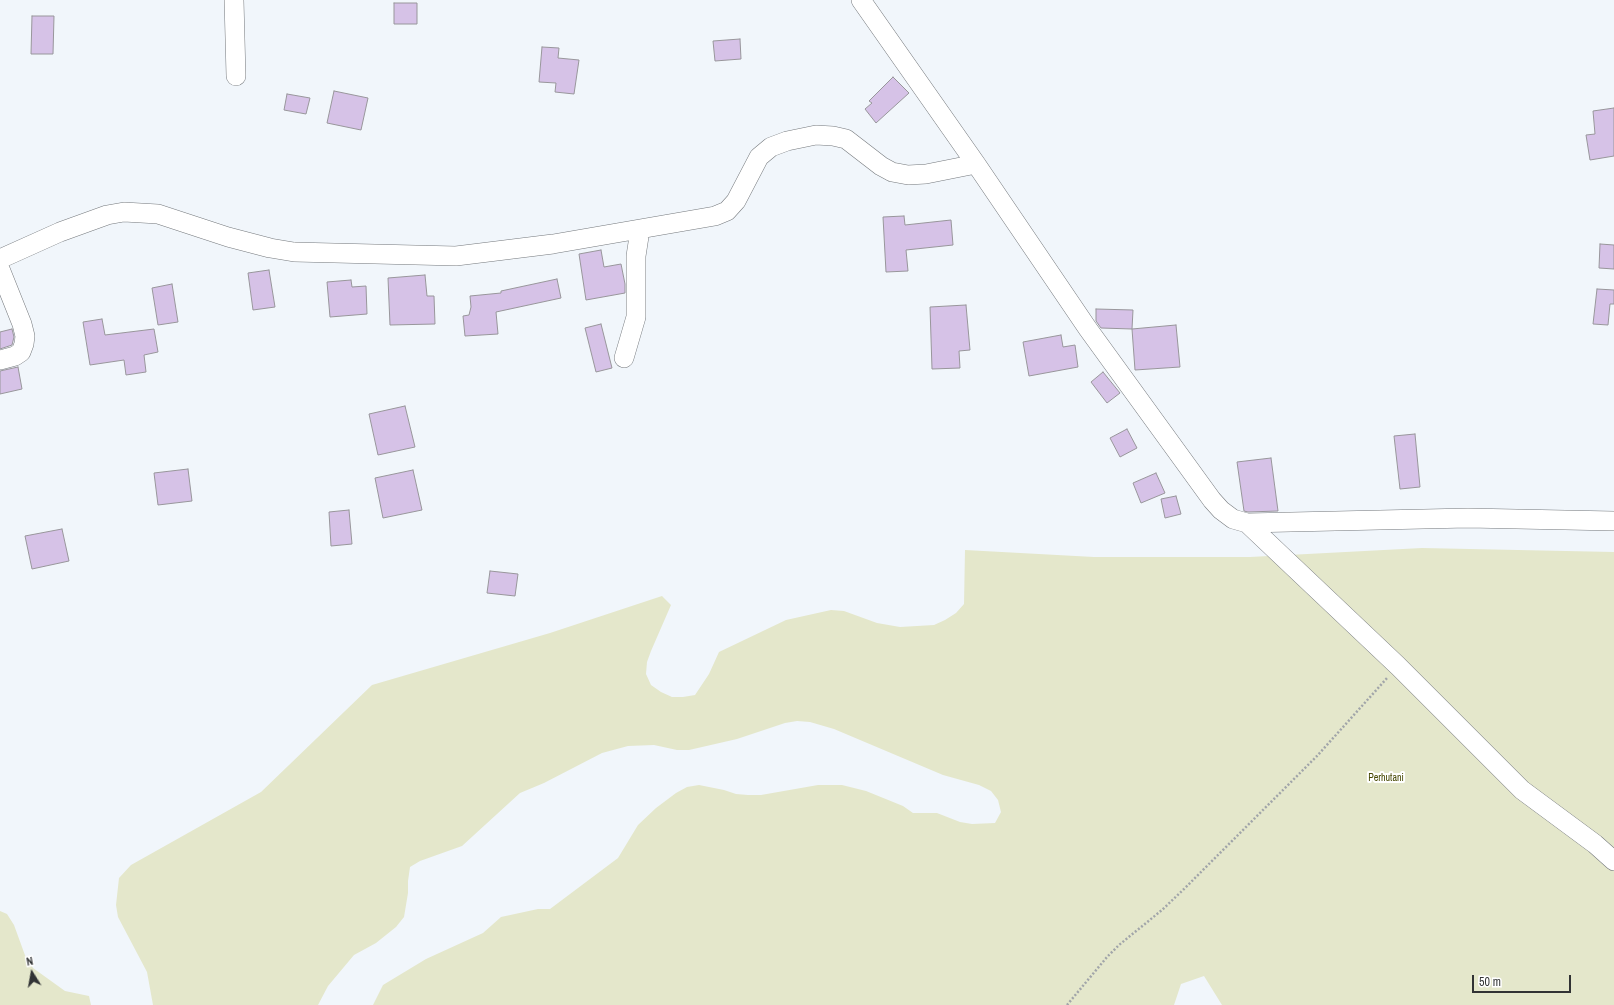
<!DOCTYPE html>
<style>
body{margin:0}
#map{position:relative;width:1614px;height:1005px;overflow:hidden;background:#f1f6fb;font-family:"Archivo Narrow",sans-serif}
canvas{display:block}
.north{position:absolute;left:12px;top:953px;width:40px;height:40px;-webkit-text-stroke:3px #fff;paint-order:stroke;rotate:349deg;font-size:11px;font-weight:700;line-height:16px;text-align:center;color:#313334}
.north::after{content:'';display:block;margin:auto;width:14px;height:18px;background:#313334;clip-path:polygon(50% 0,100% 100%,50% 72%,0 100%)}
.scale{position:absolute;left:1472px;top:975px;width:99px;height:18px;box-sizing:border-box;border:2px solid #313334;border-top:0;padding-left:5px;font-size:12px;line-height:14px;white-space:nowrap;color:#313334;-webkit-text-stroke:3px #fff;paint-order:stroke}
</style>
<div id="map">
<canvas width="1614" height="1005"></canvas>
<div class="north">N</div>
<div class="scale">50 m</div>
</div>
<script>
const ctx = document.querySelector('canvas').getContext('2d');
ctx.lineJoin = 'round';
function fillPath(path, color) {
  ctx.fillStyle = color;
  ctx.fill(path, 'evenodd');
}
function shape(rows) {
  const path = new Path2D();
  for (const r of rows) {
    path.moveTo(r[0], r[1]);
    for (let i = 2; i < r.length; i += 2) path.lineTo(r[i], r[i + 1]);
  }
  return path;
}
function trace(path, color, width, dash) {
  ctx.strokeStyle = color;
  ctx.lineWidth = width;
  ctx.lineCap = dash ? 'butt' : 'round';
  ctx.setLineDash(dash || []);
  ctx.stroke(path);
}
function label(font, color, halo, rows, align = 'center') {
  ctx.font = font + ' "Archivo Narrow",sans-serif';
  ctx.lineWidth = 4;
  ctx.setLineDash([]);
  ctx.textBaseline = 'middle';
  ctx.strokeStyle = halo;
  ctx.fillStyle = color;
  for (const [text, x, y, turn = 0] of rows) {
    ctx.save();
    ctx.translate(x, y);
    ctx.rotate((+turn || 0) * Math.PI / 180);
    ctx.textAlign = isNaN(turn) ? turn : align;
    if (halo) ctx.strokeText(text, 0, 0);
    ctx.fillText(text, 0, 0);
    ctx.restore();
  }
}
const green = shape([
 [1422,548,1614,552,1614,1005,1222,1005,1204,976,1181,984,1174,1005,373,1005,383,985,426,959,483,933,501,917,538,909,550,909,618,858,638,825,656,808,676,793,687,787,699,785,724,790,736,794,748,795,761,795,818,785,842,785,866,791,903,806,913,813,937,813,960,822,972,824,995,823,1001,812,998,800,991,791,979,785,943,775,834,729,810,722,797,721,785,723,737,739,689,750,677,750,654,745,628,746,602,753,544,783,520,793,462,846,420,861,410,867,408,881,408,893,404,917,396,927,376,943,354,955,328,986,318,1005,153,1005,147,972,118,917,116,905,119,878,131,865,261,792,372,685,550,633,662,596,671,605,651,651,647,662,646,674,651,685,661,692,672,697,683,697,695,695,709,674,719,652,786,620,831,610,844,611,877,623,900,627,934,625,945,620,956,613,964,604,965,550,1094,557,1250,557],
 [0,911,7,914,14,925,26,958,33,968,65,991,89,996,91,1005,0,1005]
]);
const building = shape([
 [394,3,417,3,417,24,394,24,394,3],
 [32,16,54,16,53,54,31,54,32,16],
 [740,39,741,59,715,61,713,41,740,39],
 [542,47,559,48,558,58,579,60,574,94,555,92,556,83,539,82,542,47],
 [893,77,909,93,876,123,865,109,872,103,869,101,893,77],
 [334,91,368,98,361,130,327,123,334,91],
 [287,94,310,98,306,114,284,110,287,94],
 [1614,108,1614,156,1590,160,1586,135,1595,134,1593,111,1614,108],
 [904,216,905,225,951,220,953,245,906,250,908,271,886,272,883,217,904,216],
 [1600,244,1614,245,1614,269,1599,268,1600,244],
 [601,250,604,267,621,264,625,284,625,293,586,300,579,254,601,250],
 [269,270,275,307,253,310,248,273,269,270],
 [425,275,427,296,434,296,435,324,390,325,388,278,425,275],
 [557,279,561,298,496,312,498,334,465,336,463,316,469,315,471,307,470,296,501,293,501,291,557,279],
 [351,280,352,287,366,286,367,314,330,317,327,282,351,280],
 [172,284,178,322,158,325,152,288,172,284],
 [1597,289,1614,290,1614,304,1610,304,1608,325,1593,324,1597,289],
 [966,305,970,350,959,351,960,368,932,369,930,307,966,305],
 [1096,309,1133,310,1132,329,1101,328,1096,321,1096,309],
 [102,319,105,335,154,329,158,352,144,355,146,372,126,375,124,360,90,365,83,322,102,319],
 [601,324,612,368,596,372,585,328,601,324],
 [1176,325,1180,367,1135,370,1132,329,1176,325],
 [12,329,14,337,12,345,0,349,0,332,12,329],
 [1061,335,1063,347,1075,345,1078,367,1029,376,1023,342,1061,335],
 [18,367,22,389,0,394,0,371,18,367],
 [1103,372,1120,393,1107,403,1091,382,1103,372],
 [405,406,415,447,378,455,369,414,405,406],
 [1127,429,1137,448,1120,457,1110,438,1127,429],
 [1415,434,1420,487,1400,489,1394,436,1415,434],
 [1271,458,1278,511,1248,512,1244,511,1237,462,1271,458],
 [188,469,192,501,158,505,154,473,188,469],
 [413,470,422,510,383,518,375,478,413,470],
 [1156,473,1165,493,1141,503,1133,483,1156,473],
 [1176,496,1181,514,1165,518,1161,499,1176,496],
 [349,510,352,544,331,546,329,512,349,510],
 [62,529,69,561,32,569,25,536,62,529],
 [490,571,518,574,515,596,487,593,490,571]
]);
const path = shape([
 [1067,1005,1107,957,1119,945,1162,910,1184,889,1317,756,1388,677]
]);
const minor = shape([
 [234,0,236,76],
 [861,0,976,164,1088,329,1212,500,1221,510,1233,519,1247,523,1468,518,1614,521],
 [0,259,60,232,107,215,124,212,158,214,228,237,270,248,294,252,456,256,553,244,715,216,727,211,736,201,759,157,771,147,787,141,816,135,833,136,846,139,881,166,892,172,908,175,926,174,976,164],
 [0,269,22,324,25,336,24,344,21,352,15,356,0,360],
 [624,358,636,317,636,256,640,230],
 [1247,523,1398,666,1522,790,1595,844,1614,861]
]);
const parkNames = [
 ["Perhutani",1386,778]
];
fillPath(green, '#e4e7cb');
fillPath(building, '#d6c2e7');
trace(building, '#98969b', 1);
trace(minor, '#75797d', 20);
trace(path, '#a1a5a9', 2.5, [2, 2]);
trace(minor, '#fff', 19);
label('10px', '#454700', '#fff', parkNames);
</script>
